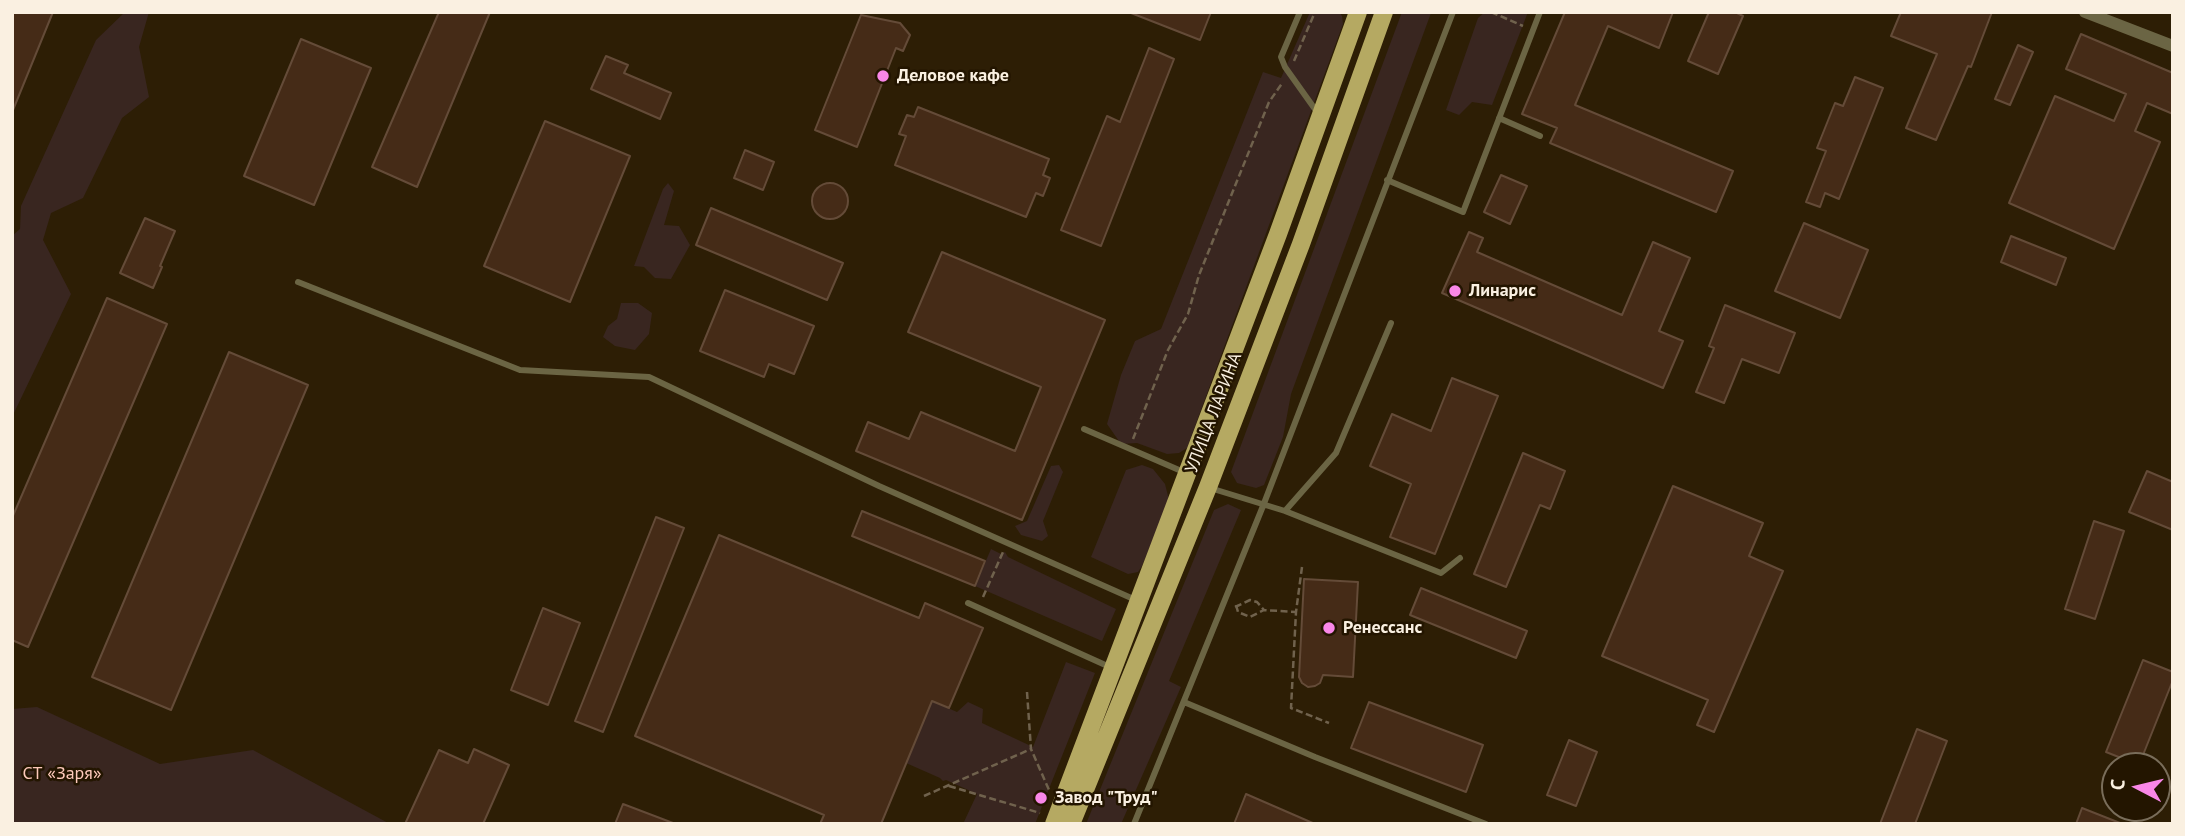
<!DOCTYPE html>
<meta charset="utf-8">
<style>
body{margin:0}
#map{position:relative;width:2185px;height:836px;overflow:hidden;background:#2d1e05;font-family:"PT Sans",sans-serif}
canvas{display:block}
.frame{position:absolute;inset:0;border:14px solid #faf0e1;pointer-events:none}
.north{position:absolute;left:2101px;top:752px;width:70px;height:70px;box-sizing:border-box;background:#231500;border:2px solid #796d5a;border-radius:50%;rotate:277deg;font-size:19px;font-weight:700;line-height:28px;text-align:center;color:#faf0e1}
.north::after{content:'';display:block;margin:auto;width:24px;height:32px;background:#f987e8;clip-path:polygon(50% 0,100% 100%,50% 72%,0 100%)}
</style>
<div id="map">
<canvas width="2185" height="836"></canvas>
<div class="frame"></div>
<div class="north">С</div>
</div>
<script>
const ctx = document.querySelector('canvas').getContext('2d');
ctx.lineJoin = 'round';
function fillPath(path, color) {
  ctx.fillStyle = color;
  ctx.fill(path, 'evenodd');
}
function shape(rows) {
  const path = new Path2D();
  for (const r of rows) {
    if (r.length === 3) {
      path.moveTo(r[0] + r[2], r[1]);
      path.arc(r[0], r[1], r[2], 0, 2 * Math.PI);
      continue;
    }
    path.moveTo(r[0], r[1]);
    for (let i = 2; i < r.length; i += 2) path.lineTo(r[i], r[i + 1]);
  }
  return path;
}
function trace(path, color, width, dash) {
  ctx.strokeStyle = color;
  ctx.lineWidth = width;
  ctx.lineCap = dash ? 'butt' : 'round';
  ctx.setLineDash(dash || []);
  ctx.stroke(path);
}
function label(font, color, halo, rows, align = 'center') {
  ctx.font = font + ' "PT Sans",sans-serif';
  ctx.lineWidth = 5;
  ctx.setLineDash([]);
  ctx.textBaseline = 'middle';
  ctx.strokeStyle = halo;
  ctx.fillStyle = color;
  for (const [text, x, y, turn = 0] of rows) {
    ctx.save();
    ctx.translate(x, y);
    ctx.rotate((+turn || 0) * Math.PI / 180);
    ctx.textAlign = isNaN(turn) ? turn : align;
    if (halo) ctx.strokeText(text, 0, 0);
    ctx.fillText(text, 0, 0);
    ctx.restore();
  }
}
const green = shape([
 [125,12,149,12,139,47,149,97,122,118,83,198,51,213,43,240,71,294,12,417,12,236,20,229,21,206,96,40],
 [1310,12,1339,12,1342,16,1343,24,1187,448,1179,453,1167,454,1137,443,1121,444,1107,424,1121,375,1135,341,1161,329,1263,72,1281,78],
 [1402,12,1431,13,1291,394,1283,437,1264,485,1256,488,1237,483,1231,472],
 [1485,12,1528,12,1492,105,1472,102,1459,115,1446,110,1478,18],
 [668,183,674,191,664,225,679,226,690,245,671,279,655,278,644,267,634,266,663,189],
 [621,303,638,303,652,313,649,334,635,350,615,346,603,337,608,326,617,319],
 [1059,465,1063,472,1043,521,1048,536,1042,541,1021,535,1015,526,1027,521,1051,466],
 [1142,465,1153,469,1165,484,1169,500,1142,566,1138,572,1128,574,1091,557,1126,470],
 [1228,504,1241,510,1169,681,1181,687,1121,824,1086,824,1214,510],
 [991,549,1001,554,1005,552,1008,557,1116,609,1102,641,975,586],
 [1066,662,1095,673,1035,824,963,824,977,794,946,780,943,781,940,778,906,763,932,701,957,712,968,702,983,709,982,723,1033,747],
 [37,707,160,764,253,750,390,824,12,824,12,709]
]);
const building = shape([
 [12,12,53,12,13,110,12,109,12,12],
 [439,12,490,12,417,187,372,167,439,12],
 [1133,12,1211,12,1200,40,1131,13,1133,12],
 [1565,12,1673,12,1659,48,1608,26,1575,105,1733,171,1716,212,1550,143,1557,128,1522,114,1565,12],
 [1709,12,1735,12,1743,16,1718,74,1688,61,1709,12],
 [1901,12,1992,12,1971,67,1968,66,1936,140,1906,128,1937,54,1891,36,1901,12],
 [861,15,900,23,910,35,903,51,896,48,857,147,815,130,861,15],
 [2081,34,2173,73,2173,114,2147,103,2135,131,2160,142,2114,249,2009,203,2055,96,2114,121,2126,94,2066,69,2081,34],
 [301,39,371,68,314,205,244,176,301,39],
 [2018,45,2033,52,2010,105,1995,99,2018,45],
 [1149,48,1174,59,1101,246,1061,230,1107,116,1120,122,1149,48],
 [606,56,628,65,624,73,671,93,660,119,591,89,606,56],
 [1855,77,1883,88,1839,199,1825,193,1820,207,1806,202,1826,151,1817,148,1835,103,1843,106,1855,77],
 [918,107,1049,159,1043,175,1050,178,1043,196,1036,193,1026,217,895,165,906,136,899,134,907,115,914,117,918,107],
 [545,121,630,156,570,302,484,266,545,121],
 [745,150,774,162,763,190,734,178,745,150],
 [1501,175,1527,186,1510,224,1484,212,1501,175],
 [830,201,18],
 [711,208,843,263,827,300,696,245,711,208],
 [145,218,175,231,160,266,162,267,153,288,120,273,145,218],
 [1804,223,1868,250,1840,318,1775,291,1804,223],
 [1469,232,1483,238,1477,252,1622,315,1653,242,1690,258,1659,331,1683,341,1663,388,1442,293,1469,232],
 [2011,236,2066,258,2056,285,2001,262,2011,236],
 [942,252,1105,320,1022,520,856,451,868,422,909,439,921,412,1015,451,1041,387,908,332,942,252],
 [725,290,814,326,794,374,769,364,764,377,700,351,725,290],
 [107,298,167,324,28,647,12,640,12,518,107,298],
 [1725,305,1795,333,1779,373,1742,359,1724,403,1696,392,1714,348,1709,346,1725,305],
 [229,352,308,385,171,710,92,677,229,352],
 [1452,378,1498,396,1435,554,1390,537,1411,484,1370,466,1392,414,1431,431,1452,378],
 [1523,453,1565,471,1550,509,1540,505,1506,587,1474,574,1523,453],
 [2147,471,2173,482,2173,530,2129,512,2147,471],
 [1673,486,1763,523,1749,556,1783,571,1714,732,1697,725,1708,700,1602,656,1673,486],
 [862,511,985,561,975,586,852,536,862,511],
 [656,517,684,528,603,732,575,721,656,517],
 [2094,521,2124,531,2095,619,2065,609,2094,521],
 [719,535,919,618,925,603,983,628,949,708,932,701,881,824,820,824,824,815,635,736,719,535],
 [1304,579,1358,582,1353,677,1323,675,1320,683,1315,686,1308,687,1302,683,1299,677,1304,579],
 [1421,588,1527,631,1516,658,1410,615,1421,588],
 [543,608,580,623,548,705,511,690,543,608],
 [2143,660,2173,672,2173,680,2139,765,2106,752,2143,660],
 [1369,702,1483,745,1466,792,1351,748,1369,702],
 [1917,729,1947,741,1915,824,1880,824,1917,729],
 [1569,740,1597,752,1576,806,1547,795,1569,740],
 [474,749,509,765,483,824,405,824,439,750,468,763,474,749],
 [1246,794,1315,824,1234,824,1246,794],
 [623,804,673,823,672,824,615,824,623,804],
 [2082,808,2120,823,2120,824,2076,824,2082,808]
]);
const path = shape([
 [1491,12,1523,26],
 [1294,61,1315,12],
 [1133,439,1168,350,1188,314,1199,275,1269,102,1283,82],
 [1302,567,1296,612,1291,708,1329,723],
 [983,597,1003,552],
 [1236,605,1238,612,1250,617,1264,610,1296,612],
 [1235,607,1250,600,1257,602,1264,610],
 [1027,692,1031,749,1049,790],
 [949,786,1040,813],
 [924,796,1031,749]
]);
const service = shape([
 [1300,12,1281,57,1285,67,1317,112],
 [1499,118,1540,136],
 [1387,180,1463,212,1540,12],
 [298,282,520,370,649,377,879,486,1138,601],
 [1084,429,1186,473],
 [1210,488,1285,511,1336,453,1391,323],
 [1285,511,1441,573,1460,558],
 [968,603,1112,668],
 [1184,702,1315,757,1486,824],
 [1134,824,1263,506,1453,12]
]);
const minor = shape([
 [2085,12,2173,46]
]);
const primary = shape([
 [1054,824,1278,234,1358,12],
 [1071,824,1208,487,1301,244,1384,12]
]);
const markers = [
 [883,76,7,"#f987e8"],
 [1455,291,7,"#f987e8"],
 [1329,628,7,"#f987e8"],
 [1041,798,7,"#f987e8"]
];
const poiNames = [
 ["Деловое кафе",897,76],
 ["Линарис",1469,291],
 ["Ренессанс",1343,628],
 ["Завод \"Труд\"",1055,798]
];
const streetNames = [
 ["УЛИЦА ЛАРИНА",1214,413,-69]
];
const parkNames = [
 ["СТ «Заря»",62,774]
];
fillPath(green, '#392620');
fillPath(building, '#452b17');
trace(building, '#644b38', 2);
trace(path, '#70624d', 2.5, [7, 3.5]);
trace(service, '#6b6544', 6);
trace(minor, '#6b6544', 12);
trace(primary, '#b5a962', 18);
for (const [x, y, r, color] of markers) {
  const dot = new Path2D();
  dot.arc(x, y, r, 0, 2 * Math.PI);
  ctx.fillStyle = color;
  ctx.fill(dot);
  trace(dot, '#231500', 2.5);
}
label('bold 18px', '#faf0e1', '#231500', poiNames, 'left');
label('18px', '#faf0e1', '#231500', streetNames);
label('18px', '#fdc9ba', '#231500', parkNames);
</script>
